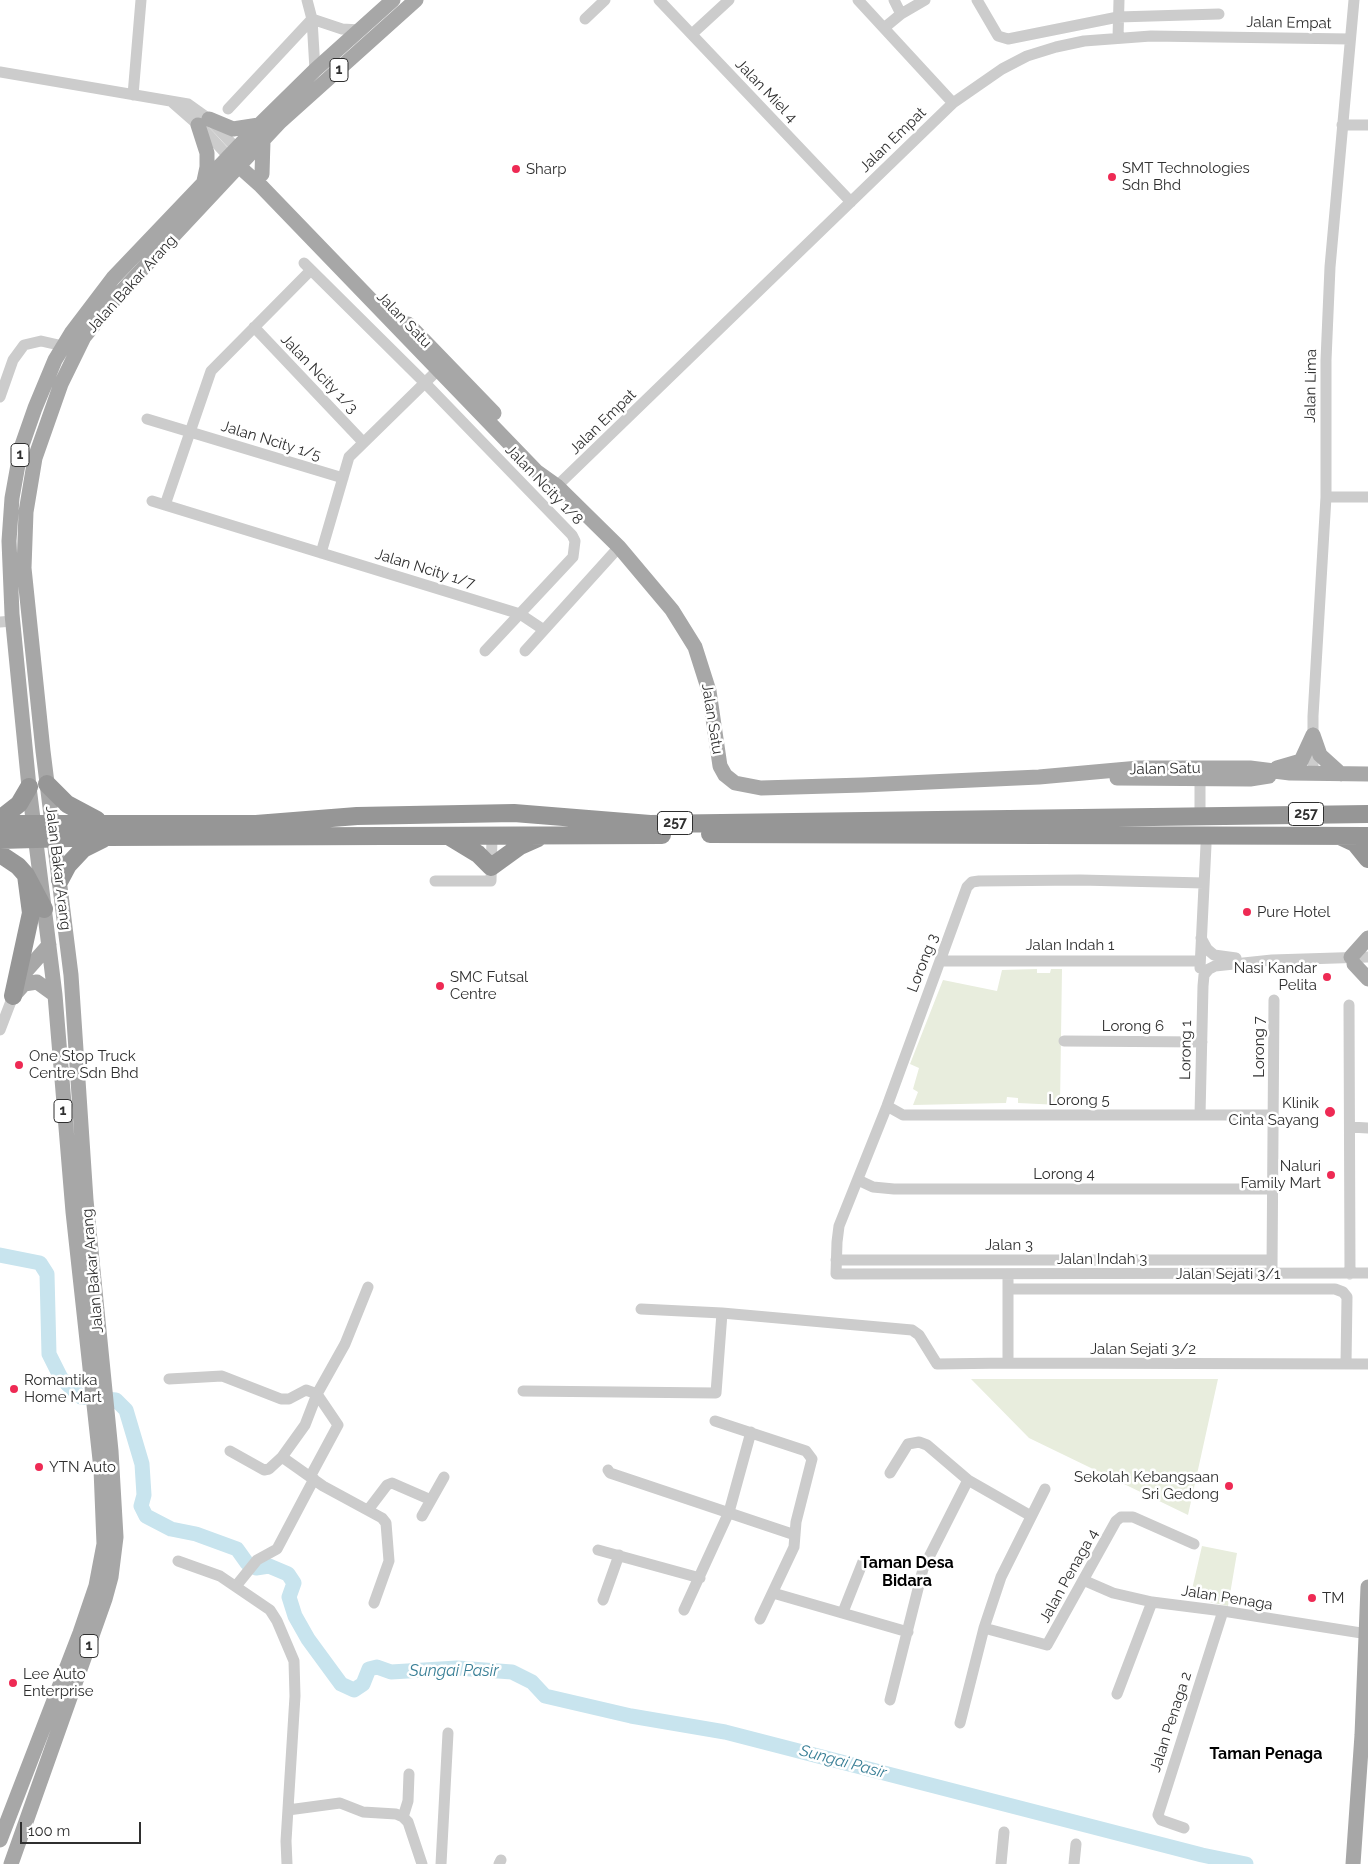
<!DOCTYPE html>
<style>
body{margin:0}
#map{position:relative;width:1368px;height:1864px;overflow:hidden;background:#fff;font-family:Raleway,sans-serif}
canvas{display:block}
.scale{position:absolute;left:20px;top:1822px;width:121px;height:22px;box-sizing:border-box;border:2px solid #2f2f2f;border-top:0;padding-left:6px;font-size:15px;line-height:18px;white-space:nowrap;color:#2f2f2f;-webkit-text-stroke:4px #fff;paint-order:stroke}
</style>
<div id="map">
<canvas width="1368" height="1864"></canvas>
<div class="scale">100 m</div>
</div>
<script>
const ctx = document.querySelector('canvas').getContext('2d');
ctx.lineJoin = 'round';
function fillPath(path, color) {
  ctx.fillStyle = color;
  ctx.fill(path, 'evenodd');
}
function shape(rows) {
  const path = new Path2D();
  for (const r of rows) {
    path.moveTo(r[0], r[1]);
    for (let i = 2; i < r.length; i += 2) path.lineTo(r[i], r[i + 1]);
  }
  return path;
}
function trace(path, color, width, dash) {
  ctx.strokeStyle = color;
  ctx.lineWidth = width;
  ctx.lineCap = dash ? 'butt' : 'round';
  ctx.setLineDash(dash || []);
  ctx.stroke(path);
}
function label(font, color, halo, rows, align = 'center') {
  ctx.font = font + ' Raleway,sans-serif';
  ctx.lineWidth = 5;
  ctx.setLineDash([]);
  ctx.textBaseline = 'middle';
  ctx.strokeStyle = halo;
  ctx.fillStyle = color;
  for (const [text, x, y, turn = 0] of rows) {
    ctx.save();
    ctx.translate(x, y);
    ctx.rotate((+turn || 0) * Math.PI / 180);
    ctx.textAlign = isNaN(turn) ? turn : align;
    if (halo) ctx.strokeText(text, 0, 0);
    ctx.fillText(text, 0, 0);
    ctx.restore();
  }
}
const green = shape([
 [1037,969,1037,973,1050,973,1051,969,1062,969,1060,1105,1018,1103,1018,1098,1007,1097,1006,1103,913,1105,918,1092,913,1089,919,1068,910,1064,943,980,997,991,1002,970],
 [971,1379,1218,1379,1188,1515,1029,1438],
 [1202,1546,1237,1553,1228,1606,1190,1598]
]);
const river = shape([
 [0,1255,40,1263,47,1274,49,1354,61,1378,81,1397,116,1400,126,1410,142,1464,144,1495,141,1506,146,1516,171,1529,196,1534,237,1549,247,1563,256,1568,269,1566,288,1574,294,1583,289,1597,295,1616,308,1639,341,1684,354,1690,363,1684,369,1669,377,1667,391,1672,457,1668,512,1672,532,1682,545,1696,631,1716,725,1732,1202,1855,1246,1864]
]);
const minor = shape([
 [307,0,312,19,315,70],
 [659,0,851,202],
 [858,0,953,103],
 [894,0,901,14],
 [977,0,998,36,1008,39,1118,17,1219,14],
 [312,19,342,29,360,30],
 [585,19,605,0],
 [884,28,901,14,925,0],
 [692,34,729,0],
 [1118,38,1119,0],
 [0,72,188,104,209,119,237,149],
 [133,95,141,0],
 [172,102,204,130,228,156],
 [228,109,312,19],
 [1342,125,1368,125],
 [304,263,425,383,572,535,575,541,573,557,485,651],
 [254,327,363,442],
 [0,397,13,360,24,345,41,341,63,346],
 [147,419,343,478],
 [557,486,953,103,1002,69,1027,56,1056,47,1084,41,1151,36,1350,39],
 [1326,497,1368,497],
 [152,501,520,614,544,630],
 [165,505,211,371,311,270],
 [321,553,349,457,442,366],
 [0,622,13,621],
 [525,651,619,547],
 [1313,774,1313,716,1326,497,1326,360,1330,267,1354,0],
 [1200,808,1200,772],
 [435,881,491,881,492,837],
 [1204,883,1080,880,979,881,972,882,967,887,887,1106,839,1226,837,1242,836,1274,1368,1273],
 [1201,938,1207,949,1214,955,1236,958],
 [940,961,1199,961],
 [1200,968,1206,845],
 [1349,1005,1350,1274],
 [0,1030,13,996],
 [1064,1041,1202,1042],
 [887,1106,903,1115,1273,1115],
 [1200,1115,1203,986,1204,975,1209,969,1215,966,1272,960,1368,957],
 [1350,1127,1368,1128],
 [858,1180,873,1187,894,1189,1273,1189],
 [836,1260,1272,1260],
 [1272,1267,1274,1000],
 [1008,1274,1008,1363,1368,1364],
 [1008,1289,1335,1289,1343,1292,1347,1297,1346,1364],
 [641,1309,722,1313,912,1330,919,1335,937,1364,1008,1363],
 [169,1379,222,1376,281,1399,289,1399,306,1390,317,1394,338,1425,310,1477],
 [523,1391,716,1393,722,1313],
 [715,1421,806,1451,812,1459,796,1522,794,1547,760,1619],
 [230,1451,264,1470,269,1469,282,1457,305,1425,317,1394,345,1344,368,1287],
 [282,1457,323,1486,382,1518,386,1523,389,1561,374,1603],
 [608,1470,610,1473,795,1535],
 [890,1473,908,1444,919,1442,927,1445,968,1480,1031,1516],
 [368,1510,387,1485,392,1483,431,1500],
 [422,1516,444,1477],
 [598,1550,700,1578],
 [178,1561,220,1576,270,1610,277,1621,294,1661,295,1696,286,1841,287,1864],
 [1083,1580,1113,1593,1152,1602,1223,1611,1368,1634],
 [236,1586,257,1560,277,1549,314,1479],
 [773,1593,908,1632],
 [603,1600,619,1555],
 [684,1610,729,1512,751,1432],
 [843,1612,864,1559],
 [984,1628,1001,1577,1045,1489],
 [1117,1694,1152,1602],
 [890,1700,923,1569,968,1480],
 [960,1723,984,1628,1047,1645,1116,1521,1121,1517,1133,1517,1194,1544],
 [288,1810,340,1803,363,1812,396,1814,403,1817,408,1822,422,1864],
 [403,1817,408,1801,409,1774],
 [1184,1828,1161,1820,1158,1815,1223,1611],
 [441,1864,448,1733],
 [499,1864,501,1860],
 [1001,1864,1004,1832],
 [1074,1864,1076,1844]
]);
const major = shape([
 [209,119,233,129,259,125],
 [198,125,207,153,207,167,204,181],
 [233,161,261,186,536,471,557,486,619,547,672,610,695,647,709,691,720,766,725,775,735,783,761,788,863,785,1039,777,1139,768,1250,768,1290,773,1368,774],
 [262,174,263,141],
 [408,324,494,413],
 [1313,735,1320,755,1341,774],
 [1277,768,1301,761,1313,735],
 [1117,778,1250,779,1269,776],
 [1351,957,1368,938],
 [1354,964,1368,979],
 [17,988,26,971,49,945],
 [16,993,24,984,37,982,55,995],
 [0,1840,80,1633,96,1586,104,1544,101,1469,73,1212,55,995,29,787,12,614,9,541,12,498,21,448,35,408,55,360,72,332,113,278,259,125,315,70,393,0],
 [11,1864,105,1599,111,1577,116,1537,111,1451,86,1200,71,975,43,751,24,568,26,512,35,458,61,384,84,337,120,293,280,122,416,0],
 [1353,1864,1362,1735,1368,1587]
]);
const highway = shape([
 [47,784,67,804,97,820],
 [0,819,19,804,29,787],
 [0,824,256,824,357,816,514,813,650,824,1368,814],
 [710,834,1368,836],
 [1340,836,1355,843,1368,859],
 [450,837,478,854,491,867,520,846,538,838],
 [0,840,106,837,662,835],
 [0,854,18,866,26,875,44,909],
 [60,880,68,865,83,849,103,839],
 [13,996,31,913,26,875]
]);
const markers = [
 [516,169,5,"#ee2a54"],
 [1112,177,5,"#ee2a54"],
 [1247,912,5,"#ee2a54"],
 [1327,977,5,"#ee2a54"],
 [440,986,5,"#ee2a54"],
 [19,1065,5,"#ee2a54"],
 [1330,1112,6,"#ee2a54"],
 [1331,1175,5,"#ee2a54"],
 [14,1389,5,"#ee2a54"],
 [39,1467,5,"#ee2a54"],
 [1229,1486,5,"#ee2a54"],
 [1312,1598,5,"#ee2a54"],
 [13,1683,5,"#ee2a54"]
];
const shields = [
 [339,70,18],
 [20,455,18],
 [1306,814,35],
 [675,823,35],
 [63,1111,18],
 [89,1646,18]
];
const shieldNames = [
 ["1",339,70],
 ["1",20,455],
 ["257",1306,814],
 ["257",675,823],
 ["1",63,1111],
 ["1",89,1646]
];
const streetNames = [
 ["Jalan Empat",1289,23,1],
 ["Jalan Miel 4",766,91,46],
 ["Jalan Empat",893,140,-44],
 ["Jalan Bakar Arang",132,284,-48],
 ["Jalan Satu",404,320,46],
 ["Jalan Ncity 1/3",319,374,46],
 ["Jalan Lima",1311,386,-89],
 ["Jalan Empat",603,422,-44],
 ["Jalan Ncity 1/5",271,441,17],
 ["Jalan Ncity 1/8",544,485,46],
 ["Jalan Ncity 1/7",425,569,17],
 ["Jalan Satu",712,719,81],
 ["Jalan Satu",1165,769,-1],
 ["Jalan Bakar Arang",58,868,83],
 ["Jalan Indah 1",1070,945],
 ["Lorong 3",923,963,-69],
 ["Lorong 6",1133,1026],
 ["Lorong 7",1259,1047,-90],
 ["Lorong 1",1186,1050,-89],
 ["Lorong 5",1079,1100],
 ["Lorong 4",1064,1174],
 ["Jalan 3",1009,1245],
 ["Jalan Indah 3",1102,1259],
 ["Jalan Bakar Arang",93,1271,-95],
 ["Jalan Sejati 3/1",1228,1274],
 ["Jalan Sejati 3/2",1143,1349],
 ["Jalan Penaga 4",1069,1576,-61],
 ["Jalan Penaga",1227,1598,9],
 ["Jalan Penaga 2",1171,1722,-72]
];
const poiNames = [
 ["SMT Technologies",1122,168],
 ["Sdn Bhd",1122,185],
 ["Sharp",526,169],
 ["Pure Hotel",1257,912],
 ["Nasi Kandar",1317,968,"right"],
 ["Pelita",1317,985,"right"],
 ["SMC Futsal",450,977],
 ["Centre",450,994],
 ["One Stop Truck",29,1056],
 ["Centre Sdn Bhd",29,1073],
 ["Klinik",1319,1103,"right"],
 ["Cinta Sayang",1319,1120,"right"],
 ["Naluri",1321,1166,"right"],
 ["Family Mart",1321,1183,"right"],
 ["Romantika",24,1380],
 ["Home Mart",24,1397],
 ["YTN Auto",49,1467],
 ["Sekolah Kebangsaan",1219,1477,"right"],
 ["Sri Gedong",1219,1494,"right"],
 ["TM",1322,1598],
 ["Lee Auto",23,1674],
 ["Enterprise",23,1691]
];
const neighbourhoodNames = [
 ["Taman Desa",907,1563],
 ["Bidara",907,1581],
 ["Taman Penaga",1266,1754]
];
const waterNames = [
 ["Sungai Pasir",454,1671],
 ["Sungai Pasir",843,1762,15]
];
fillPath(green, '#e8eddd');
trace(river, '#c8e4ee', 15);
trace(minor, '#ccc', 11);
trace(major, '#a7a7a7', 15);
trace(highway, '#969696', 18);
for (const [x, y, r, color] of markers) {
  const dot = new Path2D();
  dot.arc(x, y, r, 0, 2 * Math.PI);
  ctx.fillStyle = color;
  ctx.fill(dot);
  trace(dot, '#fff', 2);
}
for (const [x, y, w] of shields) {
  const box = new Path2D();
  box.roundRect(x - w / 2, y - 11.5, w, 23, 4);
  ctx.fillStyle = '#fff';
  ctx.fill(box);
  trace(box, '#2f2f2f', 1);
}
label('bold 14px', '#2f2f2f', null, shieldNames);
label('15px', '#2f2f2f', '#fff', streetNames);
label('15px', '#2f2f2f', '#fff', poiNames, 'left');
label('bold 16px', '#000', '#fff', neighbourhoodNames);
label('italic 16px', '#397f96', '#fff', waterNames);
</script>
